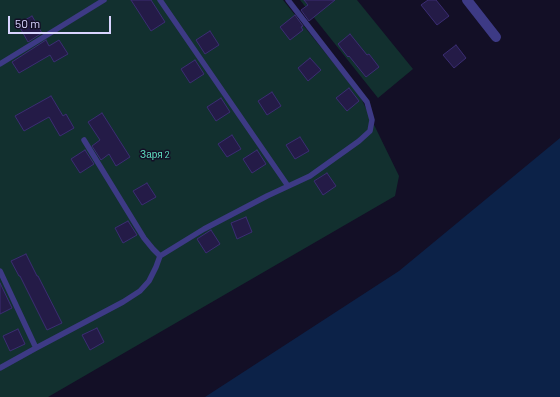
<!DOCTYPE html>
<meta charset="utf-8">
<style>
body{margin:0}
#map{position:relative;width:560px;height:397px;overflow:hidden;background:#130f26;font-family:Barlow,sans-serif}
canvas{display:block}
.scale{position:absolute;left:8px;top:16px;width:103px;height:18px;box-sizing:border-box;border:2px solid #d9d4ff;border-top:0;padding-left:5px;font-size:12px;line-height:14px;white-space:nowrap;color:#d9d4ff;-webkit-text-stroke:3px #130f26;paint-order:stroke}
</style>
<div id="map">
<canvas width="560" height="397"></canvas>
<div class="scale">50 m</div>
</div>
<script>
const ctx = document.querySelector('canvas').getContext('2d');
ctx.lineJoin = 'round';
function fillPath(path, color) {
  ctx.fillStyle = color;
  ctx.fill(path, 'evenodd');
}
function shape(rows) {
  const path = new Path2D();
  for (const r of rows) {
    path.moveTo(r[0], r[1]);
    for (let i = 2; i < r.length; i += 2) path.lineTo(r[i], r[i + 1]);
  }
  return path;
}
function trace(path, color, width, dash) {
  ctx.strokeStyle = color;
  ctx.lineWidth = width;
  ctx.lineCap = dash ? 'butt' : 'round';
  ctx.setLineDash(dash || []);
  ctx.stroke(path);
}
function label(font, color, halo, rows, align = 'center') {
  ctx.font = font + ' Barlow,sans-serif';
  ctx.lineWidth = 3;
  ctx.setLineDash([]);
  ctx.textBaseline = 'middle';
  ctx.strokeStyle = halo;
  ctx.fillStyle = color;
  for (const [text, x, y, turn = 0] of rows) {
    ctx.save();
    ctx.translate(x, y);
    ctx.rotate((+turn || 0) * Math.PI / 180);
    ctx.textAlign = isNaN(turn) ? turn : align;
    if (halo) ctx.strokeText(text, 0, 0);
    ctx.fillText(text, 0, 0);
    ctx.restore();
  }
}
const green = shape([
 [0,0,283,0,360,96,399,176,395,196,48,397,0,397],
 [300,0,357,0,413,69,378,98]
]);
const water = shape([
 [560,138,560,397,205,397,399,271]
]);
const building = shape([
 [131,0,151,0,165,22,151,31,131,0],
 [304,0,335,0,309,21,301,10,308,5,304,0],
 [428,0,436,0,449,16,437,25,421,5,428,0],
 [295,15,303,26,301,27,303,30,290,40,280,27,295,15],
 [32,16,42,33,28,42,18,24,32,16],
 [210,31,219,45,205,54,196,40,210,31],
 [350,34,367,55,369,54,379,67,366,77,349,56,348,57,338,44,350,34],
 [46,40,49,46,59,40,68,54,54,62,50,55,19,73,12,62,46,40],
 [456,45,466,58,454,68,443,55,456,45],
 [310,58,321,70,308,81,298,68,310,58],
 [195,60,204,74,190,83,181,69,195,60],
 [349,88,359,101,347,111,336,98,349,88],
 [272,92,281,106,267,115,258,101,272,92],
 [51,96,63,116,66,114,74,128,60,136,49,117,24,131,15,116,51,96],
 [221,98,230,112,216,121,207,107,221,98],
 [102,113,130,157,116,166,109,154,101,160,92,146,100,140,88,122,102,113],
 [232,135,241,149,227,157,218,144,232,135],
 [300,137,309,151,295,159,286,145,300,137],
 [85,150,94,164,80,173,71,159,85,150],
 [257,150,266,164,252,173,243,159,257,150],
 [327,173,336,186,323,195,314,181,327,173],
 [147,183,156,197,142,205,133,191,147,183],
 [246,217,252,232,237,239,231,223,246,217],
 [128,221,137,235,123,243,115,228,128,221],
 [211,230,220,244,206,253,197,239,211,230],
 [26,254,37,276,38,276,62,323,47,330,20,276,19,276,11,261,26,254],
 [0,283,12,308,0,314,0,283],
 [97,328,104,342,90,350,82,335,97,328],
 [18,329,25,344,10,351,3,336,18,329]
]);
const lane = shape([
 [160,0,288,186],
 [0,64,104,0],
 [84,140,144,238,153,249,160,256],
 [0,271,36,348],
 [0,368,36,348,123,302,140,291,149,281,156,267,160,256,204,229,267,196,310,176,359,141,370,131,372,120,367,102,288,0]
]);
const street = shape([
 [467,0,496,37]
]);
const parkNames = [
 ["Заря 2",155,155]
];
fillPath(green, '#12302f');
fillPath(water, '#0c2248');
fillPath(building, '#241b47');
trace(building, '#3b2d73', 1);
trace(lane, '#3d3a85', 5.5);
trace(street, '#3d3a85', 10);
label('10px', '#5fe0c0', '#130f26', parkNames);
</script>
